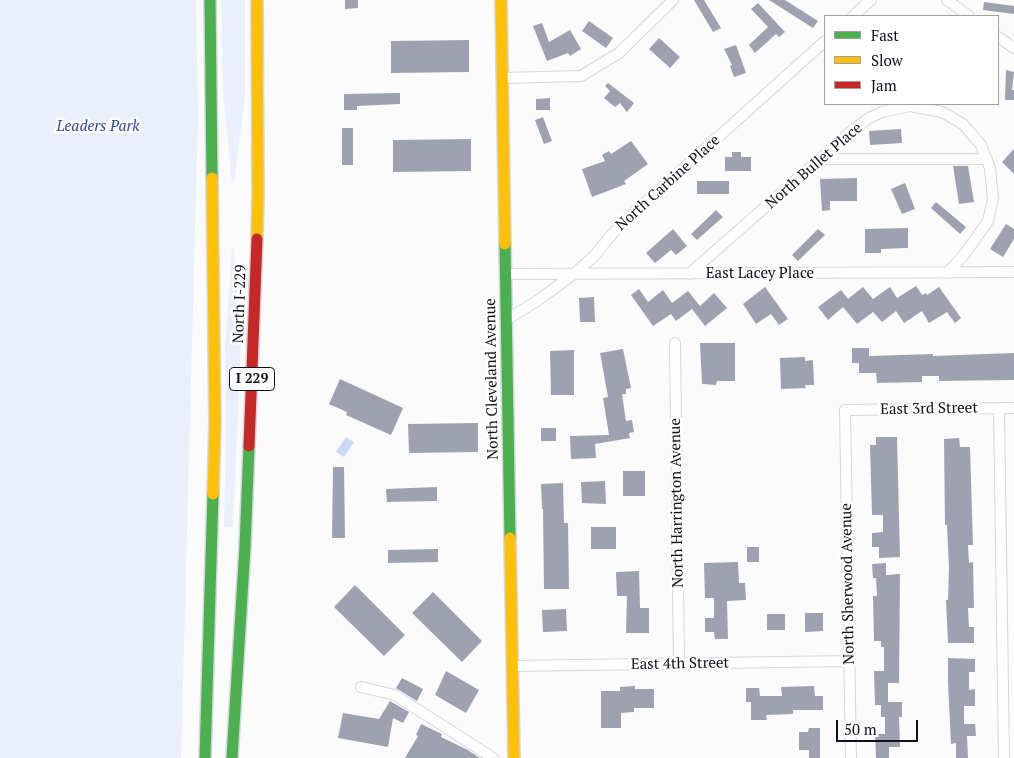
<!DOCTYPE html>
<style>
body{margin:0}
#map{position:relative;width:1014px;height:758px;overflow:hidden;background:#fbfbfb;font-family:"PT Serif",serif}
canvas{display:block}
.legend{position:absolute;left:824px;top:15px;width:175px;height:90px;box-sizing:border-box;background:#fff;border:1px solid #9fa0a3;margin:0;padding:6px 9px;list-style:none;font-size:15px;color:#0e1119}
.legend li{display:flex;align-items:center;gap:10px;height:25px}
.legend b{width:25px;border:1px solid #9fa0a3}
.scale{position:absolute;left:836px;top:720px;width:82px;height:22px;box-sizing:border-box;border:2px solid #0e1119;border-top:0;padding-left:6px;font-size:15px;line-height:18px;white-space:nowrap;color:#0e1119;-webkit-text-stroke:4px #fff;paint-order:stroke}
</style>
<div id="map">
<canvas width="1014" height="758"></canvas>
<ul class="legend">
<li><b style="height:6px;background:#4caf50"></b>Fast</li>
<li><b style="height:6px;background:#ffc107"></b>Slow</li>
<li><b style="height:6px;background:#c62828"></b>Jam</li>
</ul>
<div class="scale">50 m</div>
</div>
<script>
const ctx = document.querySelector('canvas').getContext('2d');
ctx.lineJoin = 'round';
function fillPath(path, color) {
  ctx.fillStyle = color;
  ctx.fill(path, 'evenodd');
}
function shape(rows) {
  const path = new Path2D();
  for (const r of rows) {
    path.moveTo(r[0], r[1]);
    for (let i = 2; i < r.length; i += 2) path.lineTo(r[i], r[i + 1]);
  }
  return path;
}
function trace(path, color, width, dash) {
  ctx.strokeStyle = color;
  ctx.lineWidth = width;
  ctx.lineCap = dash ? 'butt' : 'round';
  ctx.setLineDash(dash || []);
  ctx.stroke(path);
}
function label(font, color, halo, rows, align = 'center') {
  ctx.font = font + ' "PT Serif",serif';
  ctx.lineWidth = 5;
  ctx.setLineDash([]);
  ctx.textBaseline = 'middle';
  ctx.strokeStyle = halo;
  ctx.fillStyle = color;
  for (const [text, x, y, turn = 0] of rows) {
    ctx.save();
    ctx.translate(x, y);
    ctx.rotate((+turn || 0) * Math.PI / 180);
    ctx.textAlign = isNaN(turn) ? turn : align;
    if (halo) ctx.strokeText(text, 0, 0);
    ctx.fillText(text, 0, 0);
    ctx.restore();
  }
}
const green = shape([
 [0,0,196,0,198,117,181,758,0,758],
 [221,0,245,0,245,96,234,183,232,183,223,90],
 [232,248,234,249,241,340,233,527,228,527,224,526,226,431,225,347]
]);
const water = shape([
 [346,437,354,442,344,457,336,452]
]);
const building = shape([
 [345,0,358,0,358,8,345,9],
 [694,0,704,0,721,28,713,32],
 [769,0,785,0,818,21,813,28],
 [984,2,1014,6,1014,14,983,10],
 [758,3,785,32,779,37,776,34,755,53,749,45,768,27,751,9],
 [589,21,613,38,606,48,582,31],
 [542,23,549,42,570,30,581,49,570,56,568,53,547,61,533,26],
 [659,38,680,57,670,68,649,49],
 [469,40,469,72,391,73,391,41],
 [736,45,746,73,734,77,730,66,732,65,724,49],
 [1006,70,1014,72,1012,90,1014,90,1014,100,1005,100],
 [608,83,634,103,627,112,620,103,615,107,604,98,610,91,605,86],
 [400,93,400,104,357,106,357,110,344,110,344,94],
 [550,98,550,110,536,110,536,99],
 [543,117,552,141,544,144,535,120],
 [342,128,353,128,353,165,342,165],
 [901,129,902,143,870,145,869,131],
 [471,139,471,171,393,172,393,140],
 [631,141,648,164,624,181,626,184,592,197,582,169,605,161,602,155,609,151,611,154],
 [1014,149,1014,174,1002,162],
 [732,152,741,152,741,157,751,157,751,171,725,171,725,157,732,157],
 [953,166,968,166,974,202,959,204],
 [857,178,857,201,830,201,830,210,822,211,820,179],
 [697,181,729,181,729,194,697,194],
 [905,183,915,209,902,214,891,189],
 [936,202,966,227,960,234,931,208],
 [716,210,723,217,697,240,691,234],
 [1006,224,1014,229,1014,239,1003,257,990,249],
 [908,228,908,248,881,249,881,253,865,253,865,229],
 [673,229,687,246,676,255,671,250,655,263,646,253],
 [818,229,825,235,798,261,792,255],
 [916,286,922,295,926,293,927,295,939,287,961,318,955,323,947,312,929,323,922,311,904,323,896,311,882,322,873,312,857,324,843,307,828,320,818,307,841,290,848,299,863,287,873,299,890,287,897,298],
 [765,287,788,319,779,325,771,314,756,324,743,304],
 [639,289,648,302,663,290,672,303,688,291,700,306,714,293,727,308,705,326,692,309,676,321,671,314,653,326,631,295],
 [594,297,595,322,580,322,579,298],
 [700,343,735,343,735,381,717,381,716,385,702,384],
 [852,348,869,348,869,356,933,354,933,356,1014,353,1014,380,939,381,939,376,922,376,922,382,877,383,876,373,859,373,859,363,852,363],
 [623,349,631,388,626,389,626,394,622,394,626,421,632,420,634,432,629,433,630,438,595,444,596,458,571,459,570,436,609,435,603,398,608,397,600,353],
 [574,350,574,395,551,395,550,351],
 [805,357,805,361,813,360,814,385,805,385,806,388,781,389,780,358],
 [340,379,403,408,391,435,346,415,347,412,329,404],
 [478,423,478,452,409,453,408,424],
 [541,428,556,428,556,441,541,441],
 [876,437,897,437,900,557,879,558,879,547,872,547,872,533,883,532,883,515,872,515,870,445,876,445],
 [959,438,960,447,970,447,973,545,968,545,969,563,973,562,974,608,968,608,969,627,974,627,974,643,948,643,946,600,948,600,949,567,947,525,945,525,944,439],
 [333,467,344,467,345,538,332,538],
 [623,471,645,471,645,496,623,496],
 [605,481,606,504,582,503,581,482],
 [563,483,564,523,568,523,569,589,544,589,543,509,542,509,541,484],
 [437,487,437,501,387,502,386,489],
 [591,527,616,527,616,549,591,549],
 [747,547,759,547,759,562,747,562],
 [438,549,438,562,388,563,388,550],
 [738,562,739,583,745,583,746,600,727,601,728,639,715,639,714,632,705,632,705,618,714,618,714,598,705,598,704,563],
 [886,563,886,575,900,574,899,683,888,683,888,702,902,702,902,717,899,717,900,747,889,747,889,758,876,758,875,734,885,734,885,717,881,717,881,705,875,705,874,671,884,671,884,647,881,647,881,641,874,641,873,596,877,596,876,578,873,578,872,564],
 [639,571,640,608,649,608,649,633,626,633,627,596,617,596,616,572],
 [355,585,405,635,384,656,334,607],
 [433,592,482,641,462,662,412,613],
 [566,609,567,631,543,632,542,610],
 [805,613,823,613,823,631,805,632],
 [767,614,785,614,785,630,767,630],
 [948,658,975,659,975,672,969,672,969,690,975,689,975,706,964,706,964,724,975,724,976,736,967,736,968,758,956,758,956,743,951,744,948,682],
 [446,671,479,690,466,713,435,695],
 [402,678,423,689,417,701,396,688],
 [635,686,635,689,654,689,654,708,634,708,634,712,621,713,621,728,601,728,601,691,620,691,620,687],
 [814,686,815,696,823,696,823,710,793,710,793,714,766,715,767,720,751,720,751,702,746,702,746,688,759,688,760,696,782,696,781,687],
 [390,701,409,712,403,723,393,718,388,747,338,738,343,713,379,719],
 [421,724,442,734,441,737,466,749,480,758,405,758,418,736,416,735],
 [809,728,820,728,820,758,809,758,809,750,799,750,799,732,808,732]
]);
const street = shape([
 [947,0,969,16],
 [853,16,871,0],
 [998,37,1014,48],
 [502,78,581,76,619,53,673,0],
 [822,159,987,159],
 [506,274,1014,272],
 [689,274,854,129,869,118,882,112,910,106,942,112,963,124,981,145,990,168,993,199,988,221,964,255,947,273],
 [506,320,537,301,574,274,593,257,614,232,637,210,825,41],
 [675,343,679,664],
 [999,408,1004,758],
 [512,666,849,661],
 [361,687,395,695,493,758],
 [851,758,845,410,1014,408]
]);
const fast = shape([
 [210,0,212,178],
 [505,244,510,538],
 [205,758,213,494],
 [232,758,245,547,249,446]
]);
const slow = shape([
 [501,0,505,244],
 [212,178,215,424,213,494],
 [257,239,258,195,257,0],
 [510,538,514,758]
]);
const jam = shape([
 [249,446,257,239]
]);
const shields = [
 [252,379,45]
];
const shieldNames = [
 ["I 229",252,379]
];
const parkNames = [
 ["Leaders Park",98,127]
];
const streetNames = [
 ["North Bullet Place",814,166,-41],
 ["North Carbine Place",668,183,-42],
 ["East Lacey Place",760,274],
 ["North I-229",240,304,-88],
 ["North Cleveland Avenue",492,379,-91],
 ["East 3rd Street",929,409,-1],
 ["North Harrington Avenue",677,503,-91],
 ["North Sherwood Avenue",848,584,-91],
 ["East 4th Street",680,664,-1]
];
fillPath(green, '#eaeffc');
fillPath(water, '#cbd7fb');
fillPath(building, '#9ea2b0');
trace(street, '#d4d7db', 12);
trace(fast, '#d4d7db', 14);
trace(slow, '#d4d7db', 14);
trace(jam, '#d4d7db', 14);
trace(street, '#fefefe', 10);
trace(fast, '#4caf50', 11);
trace(slow, '#ffc107', 11);
trace(jam, '#c62828', 11);
for (const [x, y, w] of shields) {
  const box = new Path2D();
  box.roundRect(x - w / 2, y - 11.5, w, 23, 4);
  ctx.fillStyle = '#fff';
  ctx.fill(box);
  trace(box, '#0e1119', 1);
}
label('bold 14px', '#0e1119', null, shieldNames);
label('italic 15px', '#3046a3', '#fff', parkNames);
label('15px', '#0e1119', '#fff', streetNames);
</script>
